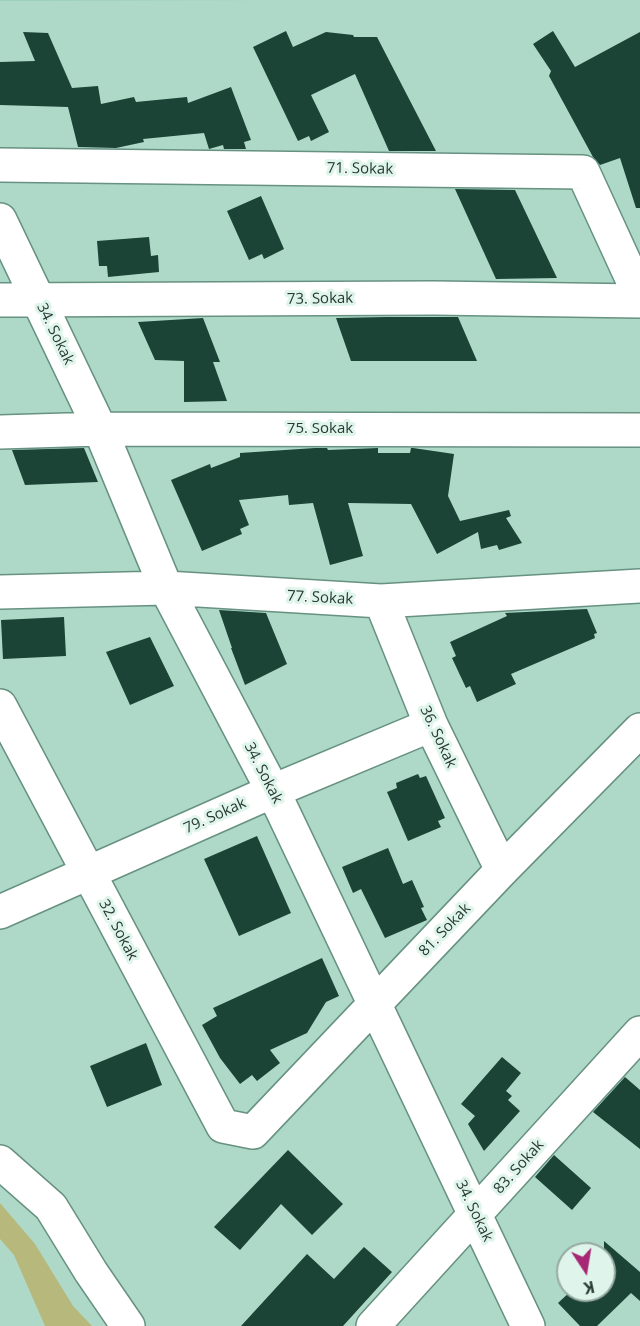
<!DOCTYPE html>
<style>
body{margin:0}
#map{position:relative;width:640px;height:1326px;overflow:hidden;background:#aed9c8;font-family:"Open Sans",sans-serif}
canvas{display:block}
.north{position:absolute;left:556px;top:1242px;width:60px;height:60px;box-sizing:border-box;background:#dff5ec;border:2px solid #96aaa2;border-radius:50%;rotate:168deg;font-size:16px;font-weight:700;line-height:24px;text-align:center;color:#283a33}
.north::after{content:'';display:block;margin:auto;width:21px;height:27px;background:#a82775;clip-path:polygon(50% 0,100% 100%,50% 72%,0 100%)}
</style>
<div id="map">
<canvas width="640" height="1326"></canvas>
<div class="north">K</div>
</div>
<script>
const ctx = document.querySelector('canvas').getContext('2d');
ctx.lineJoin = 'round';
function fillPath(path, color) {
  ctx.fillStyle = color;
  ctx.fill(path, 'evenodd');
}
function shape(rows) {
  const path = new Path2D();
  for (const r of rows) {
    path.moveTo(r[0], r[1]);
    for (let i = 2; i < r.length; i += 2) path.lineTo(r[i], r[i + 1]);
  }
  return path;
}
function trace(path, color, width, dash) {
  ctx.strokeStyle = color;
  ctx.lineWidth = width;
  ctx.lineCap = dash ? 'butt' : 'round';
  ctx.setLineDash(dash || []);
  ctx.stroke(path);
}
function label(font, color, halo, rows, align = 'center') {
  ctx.font = font + ' "Open Sans",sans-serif';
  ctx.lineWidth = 6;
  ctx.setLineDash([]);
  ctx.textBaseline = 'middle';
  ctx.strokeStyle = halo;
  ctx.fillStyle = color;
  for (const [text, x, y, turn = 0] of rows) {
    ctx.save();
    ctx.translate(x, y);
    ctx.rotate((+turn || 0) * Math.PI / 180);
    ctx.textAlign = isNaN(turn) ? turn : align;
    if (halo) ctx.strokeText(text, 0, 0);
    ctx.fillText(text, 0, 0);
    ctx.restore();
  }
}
const built = shape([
 [0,0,274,0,0,1]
]);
const green = shape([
 [0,1203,35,1244,73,1306,92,1326,45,1326,14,1255,0,1239]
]);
const building = shape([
 [286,31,293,47,326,32,353,35,354,37,377,37,436,151,389,151,355,74,311,95,329,132,311,141,309,136,298,141,253,47],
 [553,31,575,67,640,32,640,208,636,208,620,158,600,165,593,157,549,76,551,71,533,44],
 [23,32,48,33,72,88,98,86,101,104,134,97,136,102,187,97,188,103,231,87,251,140,244,142,246,149,224,149,223,145,209,149,204,133,143,139,144,142,116,148,78,147,68,107,0,105,0,62,35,61],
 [455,189,515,190,557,278,496,279],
 [261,196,284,249,264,259,262,254,249,260,227,211],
 [149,237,151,256,158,255,159,272,108,277,107,266,99,266,97,241],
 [387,317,458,317,477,361,351,361,336,318],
 [203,318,220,362,213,362,227,401,184,402,184,361,155,360,138,322],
 [84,448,98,482,25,485,12,450],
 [315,448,327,448,328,450,378,448,378,453,410,453,411,448,413,448,454,454,448,496,460,521,509,510,511,516,506,518,522,543,499,550,497,545,481,549,478,532,437,554,411,504,348,503,363,556,330,565,313,503,289,505,288,495,239,500,249,525,240,529,242,534,202,551,171,480,210,464,211,468,240,457,240,453],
 [587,609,597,633,594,634,595,638,511,674,516,684,477,702,470,686,466,688,452,658,456,656,450,642,507,616,505,613],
 [219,610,266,613,287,664,245,685,231,648,232,648],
 [64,617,66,656,3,659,1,620],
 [150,637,174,686,130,705,106,652],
 [418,774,420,778,426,776,445,818,438,821,441,827,408,841,387,792,397,788,396,783],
 [257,836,291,913,239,936,204,859],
 [388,848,403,884,412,880,424,907,421,908,427,920,385,938,361,889,353,893,342,867],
 [322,958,339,996,326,1002,307,1033,270,1050,280,1063,257,1081,252,1075,240,1084,220,1058,202,1025,217,1016,213,1008],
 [146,1043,162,1085,107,1107,90,1066],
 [502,1057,521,1073,506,1091,512,1096,508,1100,520,1111,484,1151,468,1124,475,1116,461,1104],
 [625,1077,640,1090,640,1149,593,1112],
 [288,1150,343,1204,312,1235,281,1204,240,1250,214,1227],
 [554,1155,591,1188,572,1210,535,1177],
 [604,1241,640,1272,640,1301,631,1293,597,1326,580,1326,558,1303,572,1290,604,1290],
 [364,1247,392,1272,343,1326,241,1326,307,1254,334,1279]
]);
const minor = shape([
 [0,165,583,172,640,296],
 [0,220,100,429,166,588,273,791,528,1326],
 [0,300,434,298,640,301],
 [0,432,100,429,640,430],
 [0,592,166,588,381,601,640,586],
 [381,601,431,725,502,870],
 [0,706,223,1126,253,1132,502,870,640,730],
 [0,912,273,791,431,725],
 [373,1326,640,1033]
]);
const major = shape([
 [0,1162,51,1207,91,1272,128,1326]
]);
const streetNames = [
 ["71. Sokak",360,169,1],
 ["73. Sokak",320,299,-1],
 ["34. Sokak",55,334,64],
 ["75. Sokak",320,429],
 ["77. Sokak",320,598,3],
 ["36. Sokak",438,737,65],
 ["34. Sokak",263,773,63],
 ["79. Sokak",215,816,-24],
 ["32. Sokak",118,930,62],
 ["81. Sokak",445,930,-46],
 ["83. Sokak",519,1167,-48],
 ["34. Sokak",474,1211,64]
];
fillPath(built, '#9bd0bb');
fillPath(green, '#b7b87b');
fillPath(building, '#1b4336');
trace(minor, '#679181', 36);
trace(major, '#679181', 36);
trace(minor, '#fff', 33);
trace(major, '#fff', 33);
label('15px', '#283a33', '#dff5ec', streetNames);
</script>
